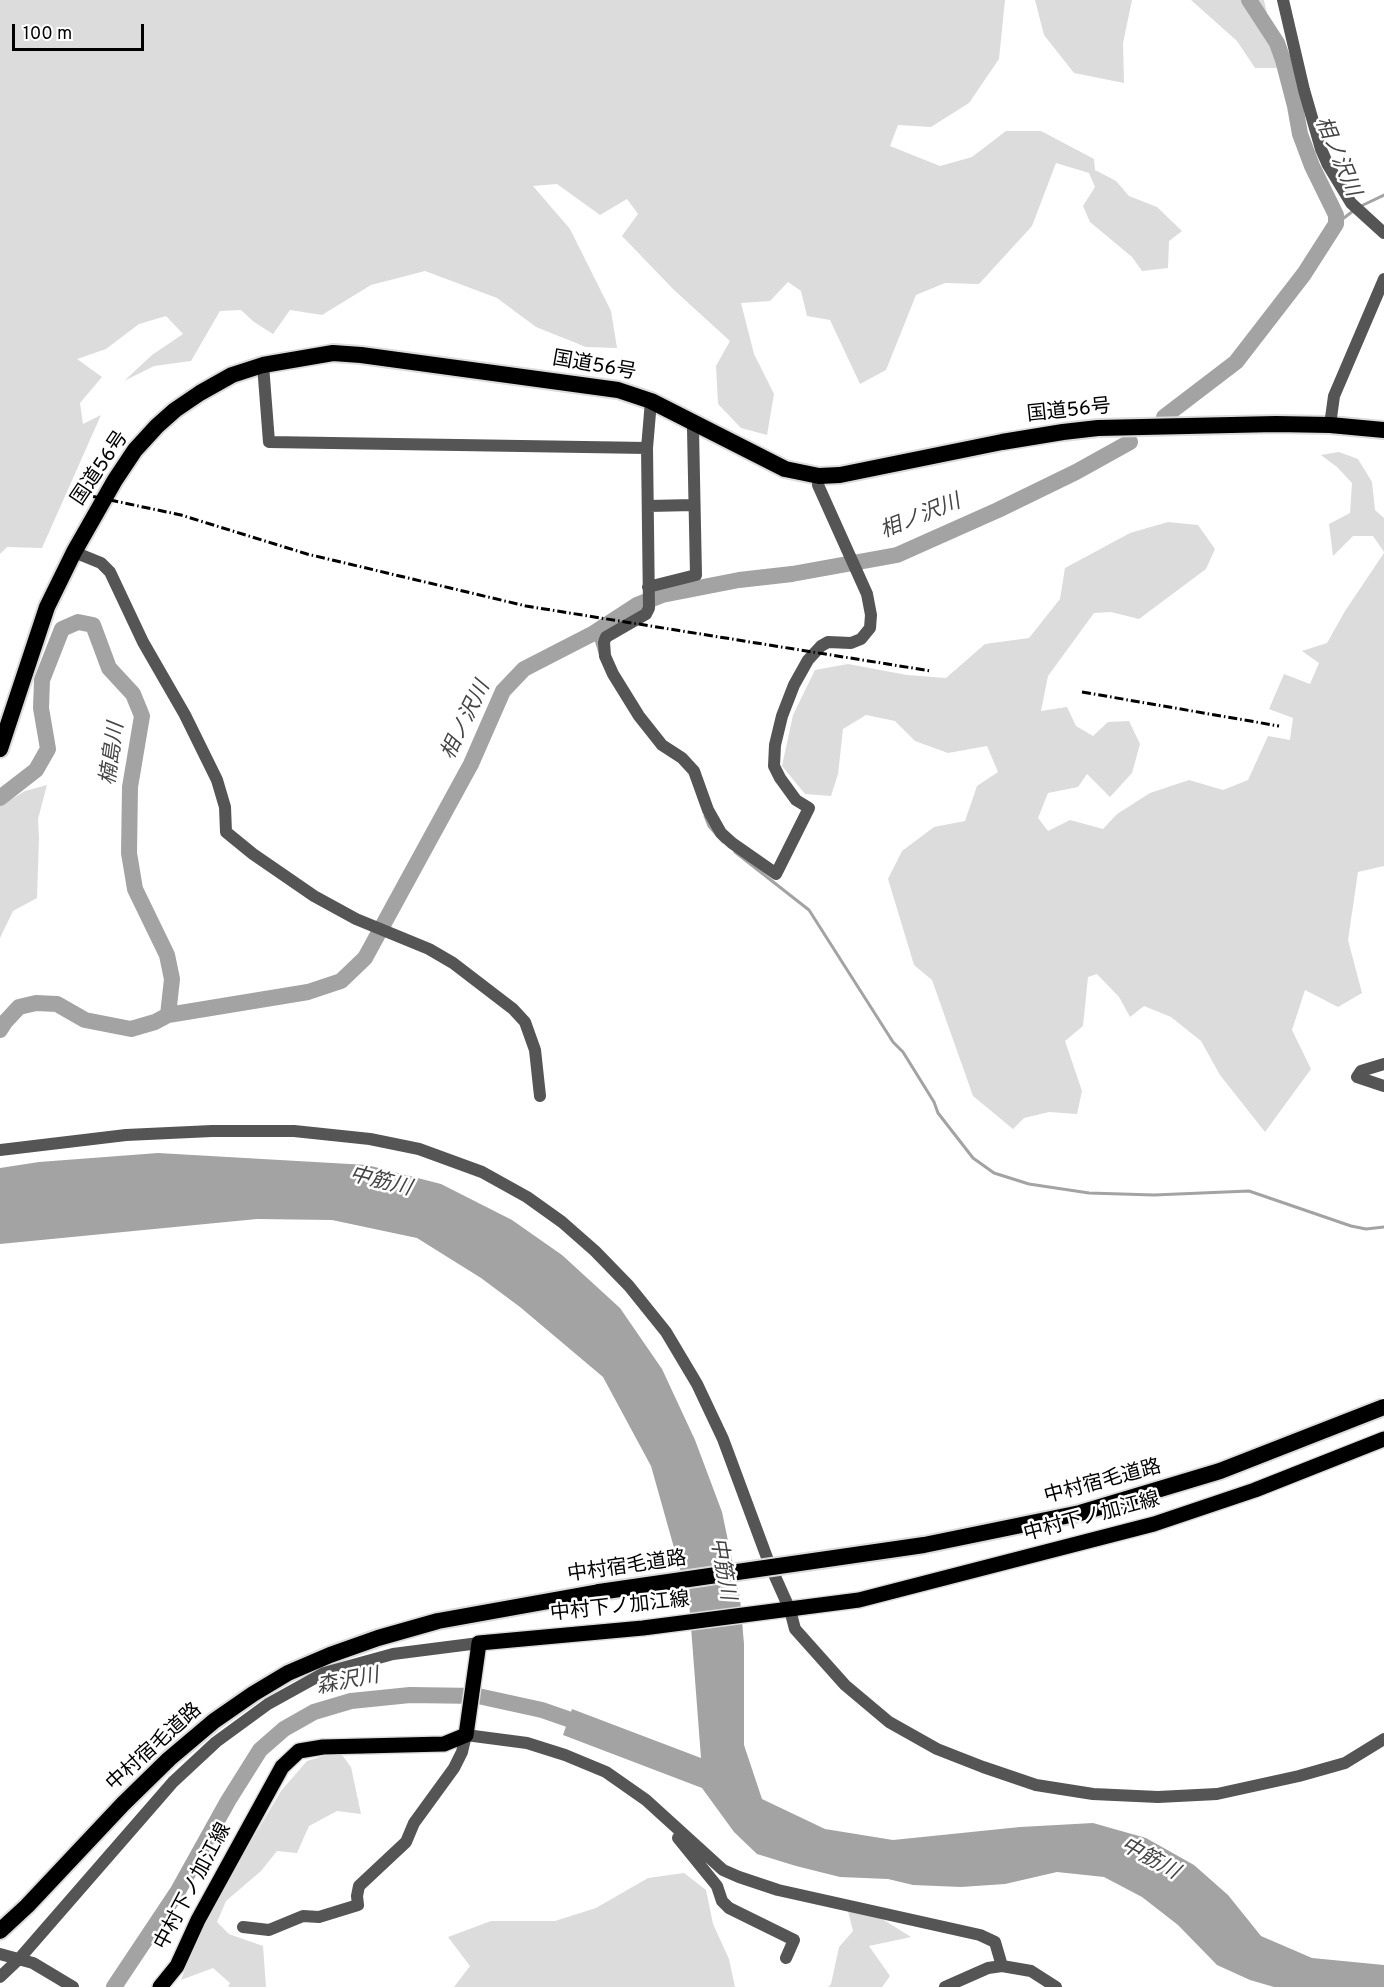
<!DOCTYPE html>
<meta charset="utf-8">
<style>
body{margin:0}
#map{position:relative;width:1384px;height:1987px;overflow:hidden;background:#fff;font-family:Overpass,sans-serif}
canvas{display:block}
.scale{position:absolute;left:12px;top:24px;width:132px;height:27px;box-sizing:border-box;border:3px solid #000;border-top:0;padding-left:8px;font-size:18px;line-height:21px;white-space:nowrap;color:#000;-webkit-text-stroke:4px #fff;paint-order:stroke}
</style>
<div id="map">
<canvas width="1384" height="1987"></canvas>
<div class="scale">100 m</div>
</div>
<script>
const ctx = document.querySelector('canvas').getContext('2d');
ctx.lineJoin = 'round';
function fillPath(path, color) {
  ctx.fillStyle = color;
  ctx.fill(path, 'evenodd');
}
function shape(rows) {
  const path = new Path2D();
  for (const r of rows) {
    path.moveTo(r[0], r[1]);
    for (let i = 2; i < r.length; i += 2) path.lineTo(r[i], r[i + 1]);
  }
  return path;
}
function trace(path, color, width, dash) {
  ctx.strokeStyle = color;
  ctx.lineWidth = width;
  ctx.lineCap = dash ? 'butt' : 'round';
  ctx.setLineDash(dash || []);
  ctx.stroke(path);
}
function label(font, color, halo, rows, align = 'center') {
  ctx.font = font + ' Overpass,"Noto Sans JP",sans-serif';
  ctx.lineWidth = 5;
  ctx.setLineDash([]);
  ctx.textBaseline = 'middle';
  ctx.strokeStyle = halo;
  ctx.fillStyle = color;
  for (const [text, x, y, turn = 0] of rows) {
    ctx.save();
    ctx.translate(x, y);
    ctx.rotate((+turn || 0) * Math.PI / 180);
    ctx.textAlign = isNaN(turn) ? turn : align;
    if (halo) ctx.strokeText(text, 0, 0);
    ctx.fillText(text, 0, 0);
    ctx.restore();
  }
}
const green = shape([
 [0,0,1005,0,999,59,969,103,931,127,898,125,890,146,940,166,972,157,1006,131,1041,131,1094,159,1095,170,1116,181,1129,196,1157,207,1182,231,1169,241,1168,268,1142,271,1132,257,1090,222,1083,206,1095,187,1089,173,1056,163,1032,226,979,284,945,283,916,295,886,370,860,384,830,320,807,316,801,291,788,282,770,301,741,303,754,354,774,394,767,435,741,428,718,404,716,366,730,341,674,290,622,236,638,214,627,199,600,215,557,184,533,186,570,229,611,311,617,348,586,347,536,327,497,298,425,271,371,285,322,315,290,310,273,334,254,322,241,310,220,311,191,361,154,366,124,381,152,355,183,334,166,316,139,324,106,349,77,359,102,377,80,403,83,424,101,415,42,548,7,547,0,554],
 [1035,0,1132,0,1123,43,1124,83,1074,73,1044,35],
 [1191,0,1264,0,1279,68,1255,68,1237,41],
 [1339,452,1358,459,1372,482,1375,510,1384,518,1384,552,1373,536,1353,536,1333,556,1329,524,1350,513,1352,483,1337,467,1321,455],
 [1168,522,1198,525,1215,549,1206,569,1139,619,1111,612,1094,613,1048,676,1041,711,1067,707,1076,726,1093,736,1108,722,1129,721,1140,744,1132,773,1110,797,1087,774,1078,787,1048,793,1038,818,1048,831,1070,820,1103,829,1117,814,1150,793,1189,780,1223,790,1248,780,1268,736,1290,740,1293,718,1269,709,1284,674,1310,684,1319,663,1302,651,1327,643,1345,611,1384,553,1384,866,1358,872,1348,940,1362,993,1338,1007,1305,990,1292,1030,1311,1069,1265,1132,1220,1075,1201,1041,1171,1017,1144,1006,1130,1017,1119,997,1097,974,1088,977,1083,1026,1065,1041,1082,1091,1077,1114,1049,1112,1024,1118,1013,1129,973,1096,932,980,914,965,888,879,902,851,934,827,965,821,977,786,998,772,987,746,948,753,915,741,895,721,866,715,843,729,838,774,831,796,805,794,782,766,793,715,815,670,848,664,907,675,946,678,985,644,1029,638,1060,599,1065,568,1130,533],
 [47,785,38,819,39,839,37,898,13,911,0,938,0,806,25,791],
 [339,1751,351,1767,361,1814,337,1811,309,1826,297,1853,277,1851,261,1871,226,1901,217,1922,229,1934,263,1946,266,1987,228,1987,230,1983,213,1968,181,1980,213,1897,240,1860,281,1791,307,1761],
 [684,1873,706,1890,713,1924,729,1959,735,1987,454,1987,470,1966,448,1937,491,1921,555,1921,596,1908,648,1878],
 [848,1911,876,1915,911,1937,869,1946,890,1976,882,1987,828,1987,831,1984,839,1947,853,1931]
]);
const water = shape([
 [158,1153,367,1165,441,1184,512,1220,562,1255,620,1308,662,1369,695,1440,722,1512,740,1598,744,1644,744,1745,762,1799,825,1829,893,1840,1020,1827,1093,1823,1146,1838,1194,1865,1228,1895,1261,1936,1312,1958,1384,1965,1384,1987,1274,1987,1250,1980,1217,1965,1178,1925,1142,1897,1104,1877,1057,1872,1005,1884,961,1887,913,1885,888,1879,840,1877,796,1866,757,1854,734,1832,702,1788,563,1735,572,1709,701,1758,689,1601,651,1466,603,1377,520,1307,481,1278,417,1238,332,1220,257,1219,0,1244,0,1168,39,1162]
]);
const stream = shape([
 [1361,206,1384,195],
 [1336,224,1353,211],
 [594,633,600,653],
 [705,816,709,826,723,842],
 [735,852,809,910,893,1042,903,1052,934,1102,938,1113,973,1158,994,1173,1029,1184,1089,1193,1154,1195,1249,1191,1351,1226,1366,1229,1384,1227]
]);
const river = shape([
 [1164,417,1236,362,1304,274,1336,224,1336,215,1312,166,1300,134,1295,106,1283,60,1277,43,1249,0],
 [0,798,36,770,48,749,41,708,42,680,62,629,78,622,93,625,109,668,133,694,142,716,130,787,129,853,135,889,167,955,172,979,168,1015],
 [0,1030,5,1022,19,1007,36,1003,57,1004,85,1020,131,1029,155,1022,168,1015,308,992,341,981,365,958,471,764,503,691,524,669,594,633,637,605,662,595,739,580,792,574,897,555,998,510,1076,472,1130,442],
 [114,1987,178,1891,228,1801,260,1750,284,1729,314,1712,351,1701,410,1695,478,1696,542,1710,588,1726]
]);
const minor = shape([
 [1283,0,1304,90,1321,149,1328,165,1351,203,1384,233],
 [263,365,269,442,647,448],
 [651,401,647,448,649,608,646,614,606,637,604,642,605,656,613,674,639,716,662,745,682,758,694,771,708,810,721,833,732,843,775,873],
 [1330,425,1334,396,1384,279],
 [648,506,694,505],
 [74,552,101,563,110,572,143,642,185,715,217,780,225,807,226,832,253,854,314,896,356,919,429,949,453,963,513,1009,525,1022,535,1050,540,1096],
 [648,587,696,575,693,429,696,424],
 [776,874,809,808,796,800,780,778,774,766,775,745,782,716,794,685,808,660,821,646,828,642,851,643,861,639,870,628,871,615,867,594,818,485,819,476],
 [1384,1064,1361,1071,1357,1077,1384,1086],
 [0,1150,126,1135,212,1131,294,1131,370,1139,419,1149,482,1172,527,1197,562,1222,595,1251,629,1286,666,1332,697,1384,723,1439,769,1563,790,1610,795,1629,845,1685,889,1722,937,1749,983,1767,1036,1785,1093,1794,1158,1797,1217,1794,1299,1776,1345,1763,1384,1739],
 [678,1838,717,1886,722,1901,729,1908,794,1940,786,1958],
 [243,1927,269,1930,303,1916,319,1917,358,1905,357,1896,359,1886,406,1842,414,1823,454,1768,462,1752,466,1735,527,1743,565,1755,606,1772,646,1800,723,1870,739,1877,778,1890,980,1935,995,1942,1002,1966],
 [0,1954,33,1963,73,1987],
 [0,1977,19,1959,173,1782,216,1742,268,1704,324,1673,393,1654,479,1643],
 [945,1987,988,1968,1002,1966,1031,1971,1056,1987]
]);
const major = shape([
 [160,1987,177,1966,198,1920,282,1767,299,1751,323,1747,444,1744,466,1735,479,1643,643,1628,859,1600,1154,1524,1255,1490,1384,1439]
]);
const highway = shape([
 [0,749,47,607,74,552,115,480,135,450,157,426,175,410,200,393,232,375,263,365,333,353,361,355,618,390,651,401,785,469,819,476,840,475,1002,442,1063,432,1098,428,1276,424,1330,425,1384,430],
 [0,1931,27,1906,123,1804,169,1759,214,1721,253,1694,288,1673,330,1655,378,1638,438,1621,599,1592]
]);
const rail = shape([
 [77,493,181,515,307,554,526,606,931,671],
 [1082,692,1279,726]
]);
const highwayBridge = shape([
 [599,1592,924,1545,1080,1513,1220,1471,1384,1407]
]);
const streetNames = [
 ["国道56号",594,367,10],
 ["国道56号",1069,412,-6],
 ["国道56号",101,469,-56],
 ["中村宿毛道路",1103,1483,-15],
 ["中村下ノ加江線",1092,1518,-15],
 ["中村宿毛道路",627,1568,-8],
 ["中村下ノ加江線",620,1608,-6],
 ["中村宿毛道路",155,1748,-42],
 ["中村下ノ加江線",194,1887,-62]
];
const waterNames = [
 ["相ノ沢川",1336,157,67],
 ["相ノ沢川",921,518,-22],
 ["相ノ沢川",467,721,-64],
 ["楠島川",114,754,-82],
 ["中筋川",380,1183,14],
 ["中筋川",721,1569,80],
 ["森沢川",348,1683,-11],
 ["中筋川",1149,1860,29]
];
fillPath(green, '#dcdcdc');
fillPath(water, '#a3a3a3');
trace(stream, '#a3a3a3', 3);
trace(river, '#a3a3a3', 16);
trace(major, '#dbdbdb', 18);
trace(highway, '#dbdbdb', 20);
trace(minor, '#555', 12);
trace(major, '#000', 15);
trace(highway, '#000', 16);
trace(rail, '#000', 3, [9, 3, 1.5, 3]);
trace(highwayBridge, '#dbdbdb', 20, []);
trace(highwayBridge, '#000', 16);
label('20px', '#000', '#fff', streetNames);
label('italic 21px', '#444', '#fff', waterNames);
</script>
